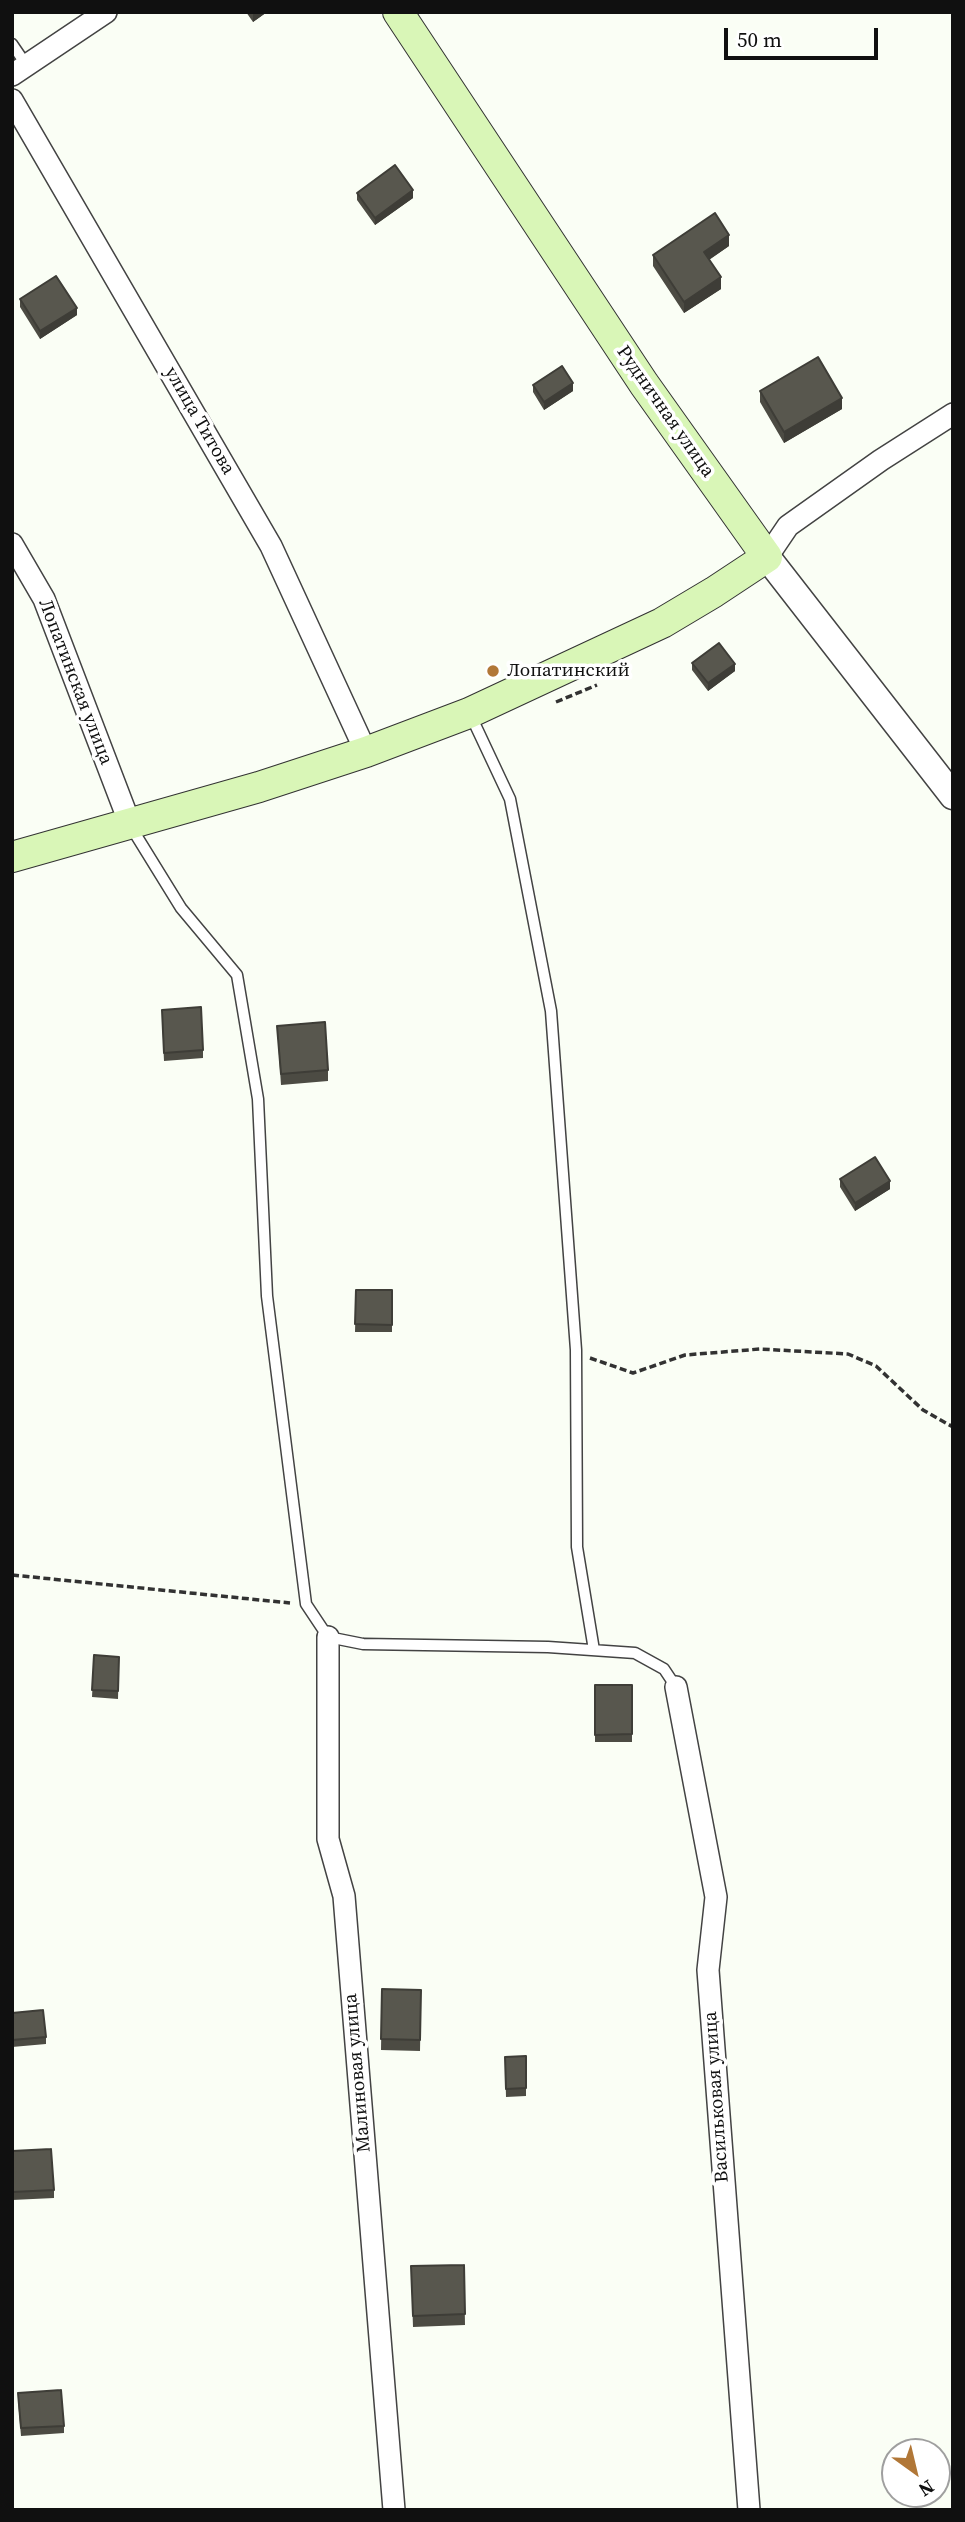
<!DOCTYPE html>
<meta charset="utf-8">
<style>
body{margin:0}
#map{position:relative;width:965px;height:2522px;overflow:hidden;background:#fafef5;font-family:"Source Serif 4",serif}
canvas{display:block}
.frame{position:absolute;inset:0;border:14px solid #101010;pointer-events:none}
.north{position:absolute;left:881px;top:2438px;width:70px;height:70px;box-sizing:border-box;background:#fff;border:2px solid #9f9f9f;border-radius:50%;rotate:146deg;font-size:19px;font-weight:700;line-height:28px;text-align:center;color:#101010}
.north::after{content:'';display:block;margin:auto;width:24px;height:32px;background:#b17737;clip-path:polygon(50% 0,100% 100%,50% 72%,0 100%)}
.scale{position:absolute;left:724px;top:28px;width:154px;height:32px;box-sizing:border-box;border:4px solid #101010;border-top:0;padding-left:9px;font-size:21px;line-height:24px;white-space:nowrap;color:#101010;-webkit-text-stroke:5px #fff;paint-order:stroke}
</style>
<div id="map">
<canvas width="965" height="2522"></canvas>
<div class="frame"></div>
<div class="north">N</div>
<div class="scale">50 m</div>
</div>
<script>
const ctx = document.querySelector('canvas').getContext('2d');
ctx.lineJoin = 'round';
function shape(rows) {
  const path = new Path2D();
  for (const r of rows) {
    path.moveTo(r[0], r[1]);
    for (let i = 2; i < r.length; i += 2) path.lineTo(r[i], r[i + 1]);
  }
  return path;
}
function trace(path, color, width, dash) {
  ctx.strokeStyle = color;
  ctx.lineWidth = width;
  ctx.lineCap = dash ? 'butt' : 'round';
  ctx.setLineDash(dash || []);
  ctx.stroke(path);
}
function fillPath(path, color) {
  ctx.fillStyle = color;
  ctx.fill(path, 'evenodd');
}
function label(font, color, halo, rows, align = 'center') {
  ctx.font = font + ' "Source Serif 4",serif';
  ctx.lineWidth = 7;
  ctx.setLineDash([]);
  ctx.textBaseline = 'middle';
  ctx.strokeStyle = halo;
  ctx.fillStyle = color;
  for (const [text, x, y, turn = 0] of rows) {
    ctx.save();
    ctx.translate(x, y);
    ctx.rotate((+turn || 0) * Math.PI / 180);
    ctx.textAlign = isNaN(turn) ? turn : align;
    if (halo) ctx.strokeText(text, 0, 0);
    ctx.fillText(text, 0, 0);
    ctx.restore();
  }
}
const path = shape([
 [556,702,597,685],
 [590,1358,633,1373,685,1355,760,1349,848,1354,876,1366,923,1410,953,1427],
 [12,1575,290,1603]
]);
const service = shape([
 [12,44,27,66],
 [471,716,510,799,551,1011,576,1350,577,1547,594,1650],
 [131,827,181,908,237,975,258,1099,267,1296,306,1604,328,1637,363,1644,548,1647,635,1653,664,1669,676,1687]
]);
const minor = shape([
 [12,75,106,12],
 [12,100,271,546,366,752],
 [12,544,44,599,130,824],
 [767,557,788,526,881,460,953,414],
 [328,1637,328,1839,344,1896,394,2510],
 [676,1687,716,1897,708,1970,749,2510]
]);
const tertiary = shape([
 [767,557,953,796]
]);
const secondary = shape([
 [12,857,259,787,366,752,469,713,662,623,714,592,767,557,644,384,398,12]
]);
const wall = shape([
 [246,12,267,12,253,22],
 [357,193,413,198,375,225,357,200],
 [729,246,709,260,721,289,684,313,653,266,653,255],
 [20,299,77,315,40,339,20,307],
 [533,385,573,391,544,410,533,392],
 [760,391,842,409,784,443,760,402],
 [692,663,735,671,708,691,692,670],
 [162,1018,203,1050,203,1058,164,1061],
 [277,1026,328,1070,328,1081,281,1085],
 [840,1179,890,1189,855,1211,840,1187],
 [356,1290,392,1290,392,1332,355,1332],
 [94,1655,119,1657,118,1699,92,1697],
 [595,1685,632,1685,632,1742,595,1742],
 [382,1989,421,1990,420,2051,381,2050],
 [12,2013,46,2037,46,2044,12,2047],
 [526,2056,526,2096,506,2097,505,2057],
 [12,2151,54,2190,54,2198,12,2200],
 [464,2265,465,2325,413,2327,411,2266],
 [18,2401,64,2426,64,2433,21,2436],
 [897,2494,929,2494,929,2495,897,2497]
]);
const shadedWall = shape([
 [256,12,267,12,253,22,253,14],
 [413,190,413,198,375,225,375,218],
 [729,235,729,246,704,263,704,252],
 [721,277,721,289,684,313,684,302],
 [77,308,77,315,40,339,40,331],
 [573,383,573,391,544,410,544,402],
 [842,398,842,409,784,443,784,432],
 [735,664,735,671,708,691,708,683],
 [890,1181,890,1189,855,1211,855,1203]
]);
const building = shape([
 [395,165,413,190,375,218,357,193,395,165],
 [715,213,729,235,704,252,721,277,684,302,653,255,715,213],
 [56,276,77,308,40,331,20,299,56,276],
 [818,357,842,398,784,432,760,391,818,357],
 [562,366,573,383,544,402,533,385,562,366],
 [719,643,735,664,708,683,692,663,719,643],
 [201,1007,203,1050,164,1053,162,1010,201,1007],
 [325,1022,328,1070,281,1074,277,1026,325,1022],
 [875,1157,890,1181,855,1203,840,1179,875,1157],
 [356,1290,392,1290,392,1325,355,1324,356,1290],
 [94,1655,119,1657,118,1691,92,1690,94,1655],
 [595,1685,632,1685,632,1734,595,1735,595,1685],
 [382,1989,421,1990,420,2040,381,2039,382,1989],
 [43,2010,46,2037,12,2040,12,2013,43,2010],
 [526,2056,526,2088,506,2089,505,2057,526,2056],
 [51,2149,54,2190,12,2192,12,2151,51,2149],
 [464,2265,465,2314,413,2316,411,2266,464,2265],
 [61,2390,64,2426,21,2428,18,2393,61,2390]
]);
const markers = [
 [493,671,7,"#b17737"]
];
const streetNames = [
 ["Рудничная улица",665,412,55],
 ["улица Титова",199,421,60],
 ["Лопатинская улица",75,682,69],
 ["Малиновая улица",358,2073,-95],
 ["Васильковая улица",717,2097,-94]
];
const poiNames = [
 ["Лопатинский",507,671]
];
trace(service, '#434343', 13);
trace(minor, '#434343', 24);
trace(tertiary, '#434343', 29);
trace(secondary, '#323232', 32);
trace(path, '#323232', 3.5, [7, 3.5]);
trace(service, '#fff', 10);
trace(minor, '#fff', 21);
trace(tertiary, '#fff', 26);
trace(secondary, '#d9f6b7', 30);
fillPath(wall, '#4c4b43');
fillPath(shadedWall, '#3e3d37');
fillPath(building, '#58574e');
trace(building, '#3e3d37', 2);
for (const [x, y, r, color] of markers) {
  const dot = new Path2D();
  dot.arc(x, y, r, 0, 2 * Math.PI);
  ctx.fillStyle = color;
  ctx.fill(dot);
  trace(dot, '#fff', 2.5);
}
label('19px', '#101010', '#fff', streetNames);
label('19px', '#101010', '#fff', poiNames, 'left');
</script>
